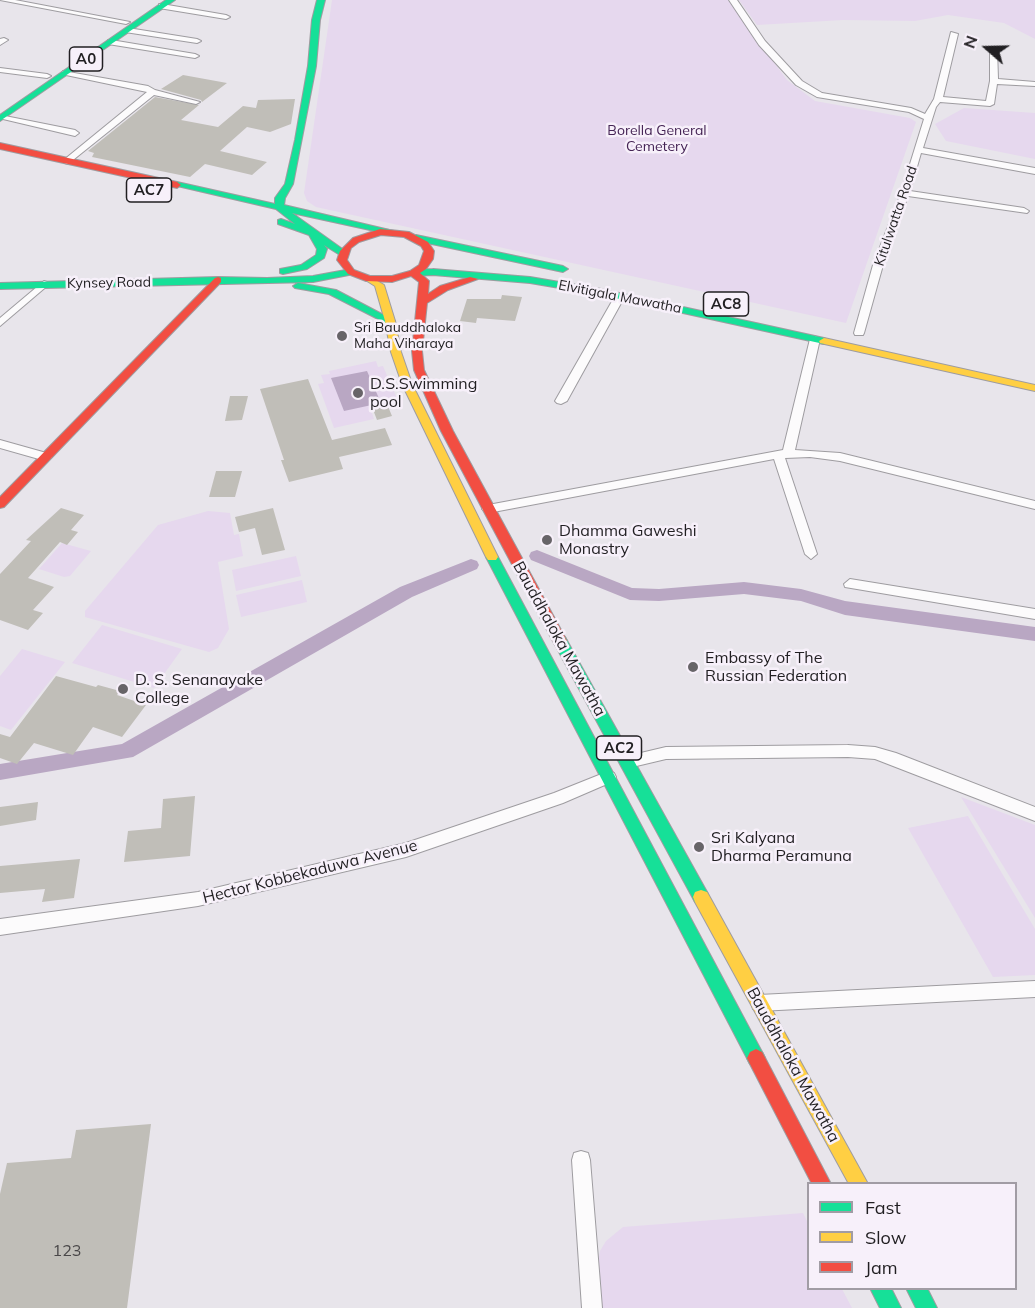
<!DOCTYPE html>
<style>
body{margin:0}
#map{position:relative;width:1035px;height:1308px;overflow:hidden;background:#e8e5eb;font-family:Mulish,sans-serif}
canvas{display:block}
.legend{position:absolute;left:807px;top:1182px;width:210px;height:108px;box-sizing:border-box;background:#f7f0fa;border:2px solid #a19ca4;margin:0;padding:8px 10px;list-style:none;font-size:18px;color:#211f22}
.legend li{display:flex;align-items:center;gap:12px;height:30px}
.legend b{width:30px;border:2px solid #a19ca4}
.north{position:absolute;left:957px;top:18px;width:60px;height:60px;-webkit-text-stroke:4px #f7f0fa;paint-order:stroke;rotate:290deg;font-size:16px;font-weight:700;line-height:24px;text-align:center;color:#211f22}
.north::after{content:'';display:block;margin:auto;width:21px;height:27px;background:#211f22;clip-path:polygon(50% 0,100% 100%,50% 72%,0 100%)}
</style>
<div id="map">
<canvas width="1035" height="1308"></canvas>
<ul class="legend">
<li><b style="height:8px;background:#16e098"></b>Fast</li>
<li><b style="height:8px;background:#ffcf43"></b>Slow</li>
<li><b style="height:8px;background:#f24e42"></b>Jam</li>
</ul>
<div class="north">N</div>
</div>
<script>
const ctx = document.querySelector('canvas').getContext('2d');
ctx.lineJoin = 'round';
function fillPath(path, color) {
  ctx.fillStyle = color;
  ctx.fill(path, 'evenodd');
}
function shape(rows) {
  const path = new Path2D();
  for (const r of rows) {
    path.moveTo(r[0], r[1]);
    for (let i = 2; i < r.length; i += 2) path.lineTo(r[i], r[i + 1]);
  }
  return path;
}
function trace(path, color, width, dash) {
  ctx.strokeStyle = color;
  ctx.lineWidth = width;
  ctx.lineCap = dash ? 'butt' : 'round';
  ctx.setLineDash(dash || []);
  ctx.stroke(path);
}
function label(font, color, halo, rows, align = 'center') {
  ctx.font = font + ' Mulish,sans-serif';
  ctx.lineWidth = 5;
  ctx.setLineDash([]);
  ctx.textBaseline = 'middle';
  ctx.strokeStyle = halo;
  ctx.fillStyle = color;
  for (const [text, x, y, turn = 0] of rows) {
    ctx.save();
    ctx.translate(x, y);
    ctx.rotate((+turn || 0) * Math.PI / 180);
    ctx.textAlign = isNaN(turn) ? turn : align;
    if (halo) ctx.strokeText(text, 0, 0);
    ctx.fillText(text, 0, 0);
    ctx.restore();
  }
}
const green = shape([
 [332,0,735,0,764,49,787,80,815,101,910,118,916,122,846,323,316,207,307,201,304,193],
 [739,0,1035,0,1035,39,1004,23,948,15,915,21,843,20,757,25],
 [964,108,1035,113,1035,159,946,141,935,124],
 [376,361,378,367,383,366,398,401,370,407,374,419,334,428,318,384,324,383,321,375,330,374,329,371],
 [208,511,230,513,234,535,239,534,243,556,218,562,229,629,218,648,209,652,85,617,85,611,158,525],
 [62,543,91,551,70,576,64,577,39,569],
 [296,556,301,576,236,591,232,570],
 [302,580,307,602,241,617,236,595],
 [102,625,182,649,154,688,72,663],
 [22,649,65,662,11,730,0,726,0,676],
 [961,797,1035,825,1035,918],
 [968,816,1035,929,1035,975,993,977,908,828],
 [803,1213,808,1223,808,1288,842,1289,852,1308,602,1308,598,1262,600,1251,606,1241,623,1227]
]);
const water = shape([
 [367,371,381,403,344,411,331,378]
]);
const canal = shape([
 [537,550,632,588,659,589,744,582,801,589,845,601,1035,627,1035,641,845,615,801,601,744,594,659,601,630,600,531,560,529,556,531,552,537,550],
 [471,559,477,561,479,565,477,569,412,597,133,757,0,780,0,764,122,744,400,587,471,559]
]);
const building = shape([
 [183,75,227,83,202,102,201,100,161,89],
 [155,97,199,105,181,120,218,127,243,106,256,108,258,100,295,99,291,124,270,132,247,127,220,151,267,162,252,175,205,164,190,177,92,157,94,153,88,151],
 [502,295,522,297,515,321,477,318,476,323,460,321,467,299,501,299],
 [308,379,332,440,385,428,392,445,339,457,343,469,289,482,281,460,284,460,260,389],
 [230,396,248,396,242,420,225,421],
 [387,404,392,416,377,420,372,407],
 [216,471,242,471,235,497,209,497],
 [61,508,84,515,71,530,78,532,67,545,60,542,28,578,54,587,33,610,43,613,28,630,0,620,0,574,31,541,26,540],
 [273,508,285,550,262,555,255,528,239,532,235,517],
 [56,676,96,687,98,685,120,691,117,695,146,705,122,737,93,727,73,755,34,743,17,764,0,758,0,734,10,737],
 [195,796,190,856,124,862,128,831,161,828,163,799],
 [38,802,36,820,0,826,0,807],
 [80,859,74,898,42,902,45,889,0,893,0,866],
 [151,1124,127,1308,0,1308,0,1194,7,1163,71,1158,76,1130]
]);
const street = shape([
 [0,0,15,0,130,22,126,24,0,0],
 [729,0,737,0,765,41,802,81,822,93,911,108,925,114,934,99,951,32,958,34,943,97,986,101,990,81,990,51,986,49,990,47,997,48,998,79,1035,82,1035,86,997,84,994,104,990,106,940,102,936,107,923,148,1035,168,1035,174,921,153,910,191,1024,208,1029,211,1027,213,908,196,883,265,864,333,863,335,855,335,854,333,873,265,901,193,924,119,909,112,817,97,796,85,759,45,729,0],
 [162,4,226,15,230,17,226,19,159,8,159,4,162,4],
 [128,28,197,39,201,41,197,43,125,32,124,30,128,28],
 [4,38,8,40,0,45,0,39,4,38],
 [111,40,195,54,199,56,195,58,108,44,108,40,111,40],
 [0,68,47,74,51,76,47,78,0,72,0,68],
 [63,71,148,86,155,90,200,102,196,104,154,95,68,164,65,163,65,159,147,92,66,75,62,73,63,71],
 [0,115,75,130,79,133,75,136,3,119,0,119,0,115],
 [44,281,47,282,47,286,0,326,0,318,44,281],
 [620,293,625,296,567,401,561,404,557,403,555,401,615,296,620,293],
 [815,336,820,339,795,450,840,453,1035,501,1035,509,840,461,810,457,785,458,817,554,811,559,805,554,774,459,488,513,482,509,488,505,783,450,810,339,815,336],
 [0,440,50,454,52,457,46,461,0,448,0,440],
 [850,579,1035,609,1035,619,845,587,844,584,850,579],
 [848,745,875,747,896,753,1035,807,1035,821,875,759,848,757,666,759,628,768,623,766,621,762,623,758,628,756,666,747,848,745],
 [609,771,614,773,616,777,614,781,563,803,406,857,198,906,0,935,0,919,198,892,406,843,554,793,609,771],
 [1035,981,1035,997,759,1011,753,1009,751,1003,753,997,759,995,1035,981],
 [581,1151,588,1153,590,1160,602,1308,582,1308,572,1160,574,1153,581,1151]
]);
const fast = shape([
 [166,0,175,0,0,121,0,115,166,0],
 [317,0,325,0,320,20,316,66,293,184,285,198,284,205,398,232,393,235,292,213,348,253,340,255,324,245,327,249,324,258,307,269,283,274,280,273,280,269,301,265,316,255,317,249,309,235,278,224,278,220,281,219,295,224,276,209,173,185,177,182,275,204,275,198,285,184,295,140,308,66,312,20,317,0],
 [416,235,563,266,568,269,563,272,413,240,411,238,416,235],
 [351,269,354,270,354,274,313,282,0,289,0,283,218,277,267,278,313,276,351,269],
 [433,269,530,277,601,289,824,338,829,341,824,344,601,295,530,283,433,275,413,276,408,273,413,270,433,269],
 [298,283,336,290,395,321,390,324,386,323,329,294,295,288,293,286,298,283],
 [492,552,498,557,762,1052,765,1058,762,1064,756,1067,750,1064,486,557,492,552],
 [560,636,565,637,707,892,709,897,707,902,701,904,695,902,553,641,555,637,560,636],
 [870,1288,891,1288,901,1308,880,1308,870,1288],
 [906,1288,927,1288,937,1308,916,1308,906,1288]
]);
const slow = shape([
 [369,276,384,285,395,321,401,352,412,384,498,557,496,560,488,560,486,557,402,384,391,352,385,321,375,286,364,279,369,276],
 [824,338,1035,385,1035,391,820,343,819,341,824,338],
 [701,890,707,892,868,1184,849,1184,695,902,693,897,695,892,701,890]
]);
const jam = shape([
 [0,143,177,182,181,185,177,188,0,149,0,143],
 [380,229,409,232,428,242,434,251,433,259,426,269,420,273,429,281,428,294,440,286,470,277,478,279,448,290,427,303,422,351,424,370,453,431,567,641,565,645,555,645,441,431,414,370,412,351,419,282,411,276,392,282,366,281,348,274,337,260,340,251,353,238,380,229],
 [381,235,404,237,421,246,424,251,419,265,410,271,392,276,370,276,354,270,347,260,351,248,359,242,381,235],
 [218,277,221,278,221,282,4,507,0,508,0,497,215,278,218,277],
 [756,1049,762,1052,831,1184,812,1184,750,1064,747,1058,750,1052,756,1049]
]);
const markers = [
 [342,336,6,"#676468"],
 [358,393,6,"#676468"],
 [547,540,6,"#676468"],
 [693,667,6,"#676468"],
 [123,689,6,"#676468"],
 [699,847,6,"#676468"]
];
const farParknames = [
 ["Borella General",657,131],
 ["Cemetery",657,147]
];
const farStreetnames = [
 ["Kitulwatta Road",896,216,-71],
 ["Kynsey Road",109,283,-1],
 ["Elvitigala Mawatha",620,297,11]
];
const farPoinames = [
 ["Sri Bauddhaloka",354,328],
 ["Maha Viharaya",354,344]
];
const shields = [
 [86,59,33],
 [149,190,45],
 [726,304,45],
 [619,748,45]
];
const shieldNames = [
 ["A0",86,59],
 ["AC7",149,190],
 ["AC8",726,304],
 ["AC2",619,748]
];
const poiNames = [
 ["D.S.Swimming",370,384],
 ["pool",370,402],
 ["Dhamma Gaweshi",559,531],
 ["Monastry",559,549],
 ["Embassy of The",705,658],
 ["Russian Federation",705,676],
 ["D. S. Senanayake",135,680],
 ["College",135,698],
 ["Sri Kalyana",711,838],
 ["Dharma Peramuna",711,856]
];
const streetNames = [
 ["Bauddhaloka Mawatha",559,639,61],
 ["Hector Kobbekaduwa Avenue",310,872,-14],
 ["Bauddhaloka Mawatha",793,1065,61]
];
const nearNumbernames = [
 ["123",67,1251]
];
fillPath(green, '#e6d8ee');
fillPath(water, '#b9a7c3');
fillPath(canal, '#b9a7c3');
fillPath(building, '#c0beb8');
trace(street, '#9e9ca0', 2);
trace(fast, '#9e9ca0', 2);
trace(slow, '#9e9ca0', 2);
trace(jam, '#9e9ca0', 2);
fillPath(street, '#fcfbfc');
fillPath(fast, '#16e098');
fillPath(slow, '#ffcf43');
fillPath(jam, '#f24e42');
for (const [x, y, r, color] of markers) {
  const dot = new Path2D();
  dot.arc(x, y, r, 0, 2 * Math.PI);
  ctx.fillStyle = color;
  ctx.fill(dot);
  trace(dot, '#f7f0fa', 2);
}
label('14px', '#452455', '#f7f0fa', farParknames);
label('14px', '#211f22', '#f7f0fa', farStreetnames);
label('14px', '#211f22', '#f7f0fa', farPoinames, 'left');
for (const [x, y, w] of shields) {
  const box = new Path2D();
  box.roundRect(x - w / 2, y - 12, w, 24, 4.5);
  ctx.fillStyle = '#f7f0fa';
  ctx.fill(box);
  trace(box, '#211f22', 1.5);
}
label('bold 15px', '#211f22', null, shieldNames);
label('16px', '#211f22', '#f7f0fa', poiNames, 'left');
label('16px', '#211f22', '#f7f0fa', streetNames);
label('16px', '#494748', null, nearNumbernames);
</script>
